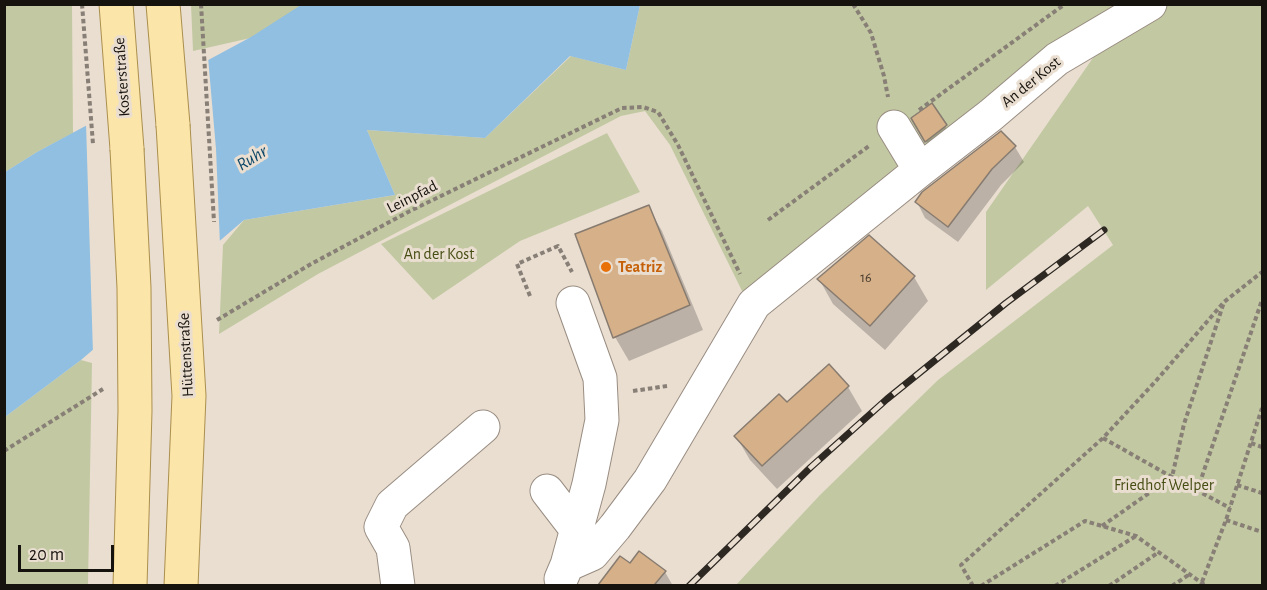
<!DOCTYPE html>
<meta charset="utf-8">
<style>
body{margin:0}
#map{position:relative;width:1267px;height:590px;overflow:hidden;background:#eaded1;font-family:"Alegreya Sans",sans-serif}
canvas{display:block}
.frame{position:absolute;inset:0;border:6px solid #16120d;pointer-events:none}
.scale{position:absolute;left:18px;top:545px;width:96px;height:27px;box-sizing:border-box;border:3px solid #16120d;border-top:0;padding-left:8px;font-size:18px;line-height:21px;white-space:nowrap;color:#16120d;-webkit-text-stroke:4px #eaded1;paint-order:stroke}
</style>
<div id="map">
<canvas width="1267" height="590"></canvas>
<div class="frame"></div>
<div class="scale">20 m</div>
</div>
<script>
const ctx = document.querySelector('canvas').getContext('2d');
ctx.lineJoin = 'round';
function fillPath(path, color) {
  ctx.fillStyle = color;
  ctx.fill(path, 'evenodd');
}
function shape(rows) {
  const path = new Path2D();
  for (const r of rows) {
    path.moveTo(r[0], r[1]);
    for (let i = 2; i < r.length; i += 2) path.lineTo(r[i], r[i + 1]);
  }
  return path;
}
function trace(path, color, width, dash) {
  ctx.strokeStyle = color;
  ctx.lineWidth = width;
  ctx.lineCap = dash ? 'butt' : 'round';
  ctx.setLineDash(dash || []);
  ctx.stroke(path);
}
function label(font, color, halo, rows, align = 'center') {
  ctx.font = font + ' "Alegreya Sans",sans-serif';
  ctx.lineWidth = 6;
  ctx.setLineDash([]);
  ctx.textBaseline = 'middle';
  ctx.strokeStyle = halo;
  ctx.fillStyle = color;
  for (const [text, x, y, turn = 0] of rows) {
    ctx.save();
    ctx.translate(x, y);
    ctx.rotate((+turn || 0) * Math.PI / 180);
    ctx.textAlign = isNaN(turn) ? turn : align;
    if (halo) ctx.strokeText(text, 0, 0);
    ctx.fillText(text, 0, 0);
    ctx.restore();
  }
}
const green = shape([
 [5,5,72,5,73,133,37,152,5,172],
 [191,5,302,5,255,37,193,51],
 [640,5,1144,5,747,301,670,145,645,111,621,116,413,224,318,274,219,334,223,245,244,220,395,195,367,130,485,138,571,56,626,70],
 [1154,5,1262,5,1262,585,735,586,820,495,938,380,1113,245,1088,206,986,290,986,212,1113,29],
 [607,133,640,192,520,241,433,300,381,244],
 [81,360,92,363,88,585,5,586,5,417]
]);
const water = shape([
 [301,5,640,5,626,70,570,56,485,138,367,130,395,195,244,220,81,360,5,417,5,172,37,152,251,37]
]);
const pier = shape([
 [208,57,216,149,220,245,93,354,86,123]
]);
const shadow = shape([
 [931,106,951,135,931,150,913,119],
 [1015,147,1024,162,1001,185,958,242,925,218,917,202],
 [648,207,662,231,703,330,629,361,615,337],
 [869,237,914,277,928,301,885,350,833,304,819,279],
 [848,387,862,411,777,489,750,460,736,436,787,404],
 [639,553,665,572,673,586,599,586,620,558,630,566]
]);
const building = shape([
 [932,103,947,125,925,142,911,118,932,103],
 [1001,131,1016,146,992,169,948,227,915,202,922,192,1001,131],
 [649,205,690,305,613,338,575,234,649,205],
 [869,235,915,276,870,326,817,279,869,235],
 [829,364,849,386,762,466,734,436,779,394,787,402,829,364],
 [639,551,666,571,655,584,657,585,598,585,620,556,630,563,639,551]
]);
const path = shape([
 [853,4,871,33,884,76,888,97],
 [919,110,1065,4],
 [768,220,869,146],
 [530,296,517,264,558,246,572,272],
 [217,320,311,264,410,211,622,108,643,107,658,112,678,145,740,274],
 [633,391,667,386],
 [1103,438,1172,477,1184,424,1224,302,1262,272],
 [1251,443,1262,447],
 [4,451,103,389],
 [1237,485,1262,493],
 [1197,491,1262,300],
 [1226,520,1262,532],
 [1102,526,1172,477,1230,508],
 [1202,582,1226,520,1262,408],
 [973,586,961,565,1103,438,1155,382,1224,302],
 [981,586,1085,521,1136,536,1206,586],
 [1055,586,1136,536],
 [1109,586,1159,552],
 [1172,586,1190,574]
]);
const minor = shape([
 [894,127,920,170],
 [547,491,577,530],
 [567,565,592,554,615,527,650,480,754,304,920,170,991,115,1057,59,1150,4],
 [561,579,567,565,589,484,602,420,600,378,573,303],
 [398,586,393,548,381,527,392,505,483,427]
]);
const major = shape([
 [116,4,127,149],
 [163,4,173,125]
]);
const rail = shape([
 [689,586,811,467,887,399,1006,303,1104,230]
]);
const pathBridge = shape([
 [82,4,93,144],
 [201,4,214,222]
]);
const majorBridge = shape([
 [173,125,189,396,181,586],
 [127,149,134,288,135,411,130,586]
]);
const markers = [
 [606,267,6,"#e8710a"]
];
const numberNames = [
 ["16",866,278]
];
const streetNames = [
 ["Kosterstraße",122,77,-94],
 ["An der Kost",1031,82,-39],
 ["Leinpfad",412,197,-27],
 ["Hüttenstraße",186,355,-93]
];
const parkNames = [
 ["An der Kost",439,254],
 ["Friedhof Welper",1164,485]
];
const foodNames = [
 ["Teatriz",618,267]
];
const waterNames = [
 ["Ruhr",252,158,-32]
];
fillPath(green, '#c2c9a2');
fillPath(water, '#91bfe1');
fillPath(pier, '#eaded1');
fillPath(shadow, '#0003');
fillPath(building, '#d5b088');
trace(building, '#877b70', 1.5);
trace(minor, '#998d82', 35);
trace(major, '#aa8f4d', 35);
trace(path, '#887f76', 4, [4.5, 3]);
trace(minor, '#fff', 33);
trace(major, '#fce5a9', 33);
trace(rail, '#2d2822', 7);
trace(rail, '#eaded1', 4.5, [14]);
trace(majorBridge, '#aa8f4d', 35, []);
trace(pathBridge, '#887f76', 4, [4.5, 3]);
trace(majorBridge, '#fce5a9', 33);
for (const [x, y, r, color] of markers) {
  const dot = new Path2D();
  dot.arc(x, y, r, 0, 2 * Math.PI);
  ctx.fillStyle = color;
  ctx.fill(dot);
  trace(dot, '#eaded1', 2);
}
label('14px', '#463a2c', null, numberNames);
label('16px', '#16120d', '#eaded1', streetNames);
label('16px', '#464e14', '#eaded1', parkNames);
label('bold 16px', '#c56008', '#eaded1', foodNames, 'left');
label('italic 18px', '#0d4767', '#eaded1', waterNames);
</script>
